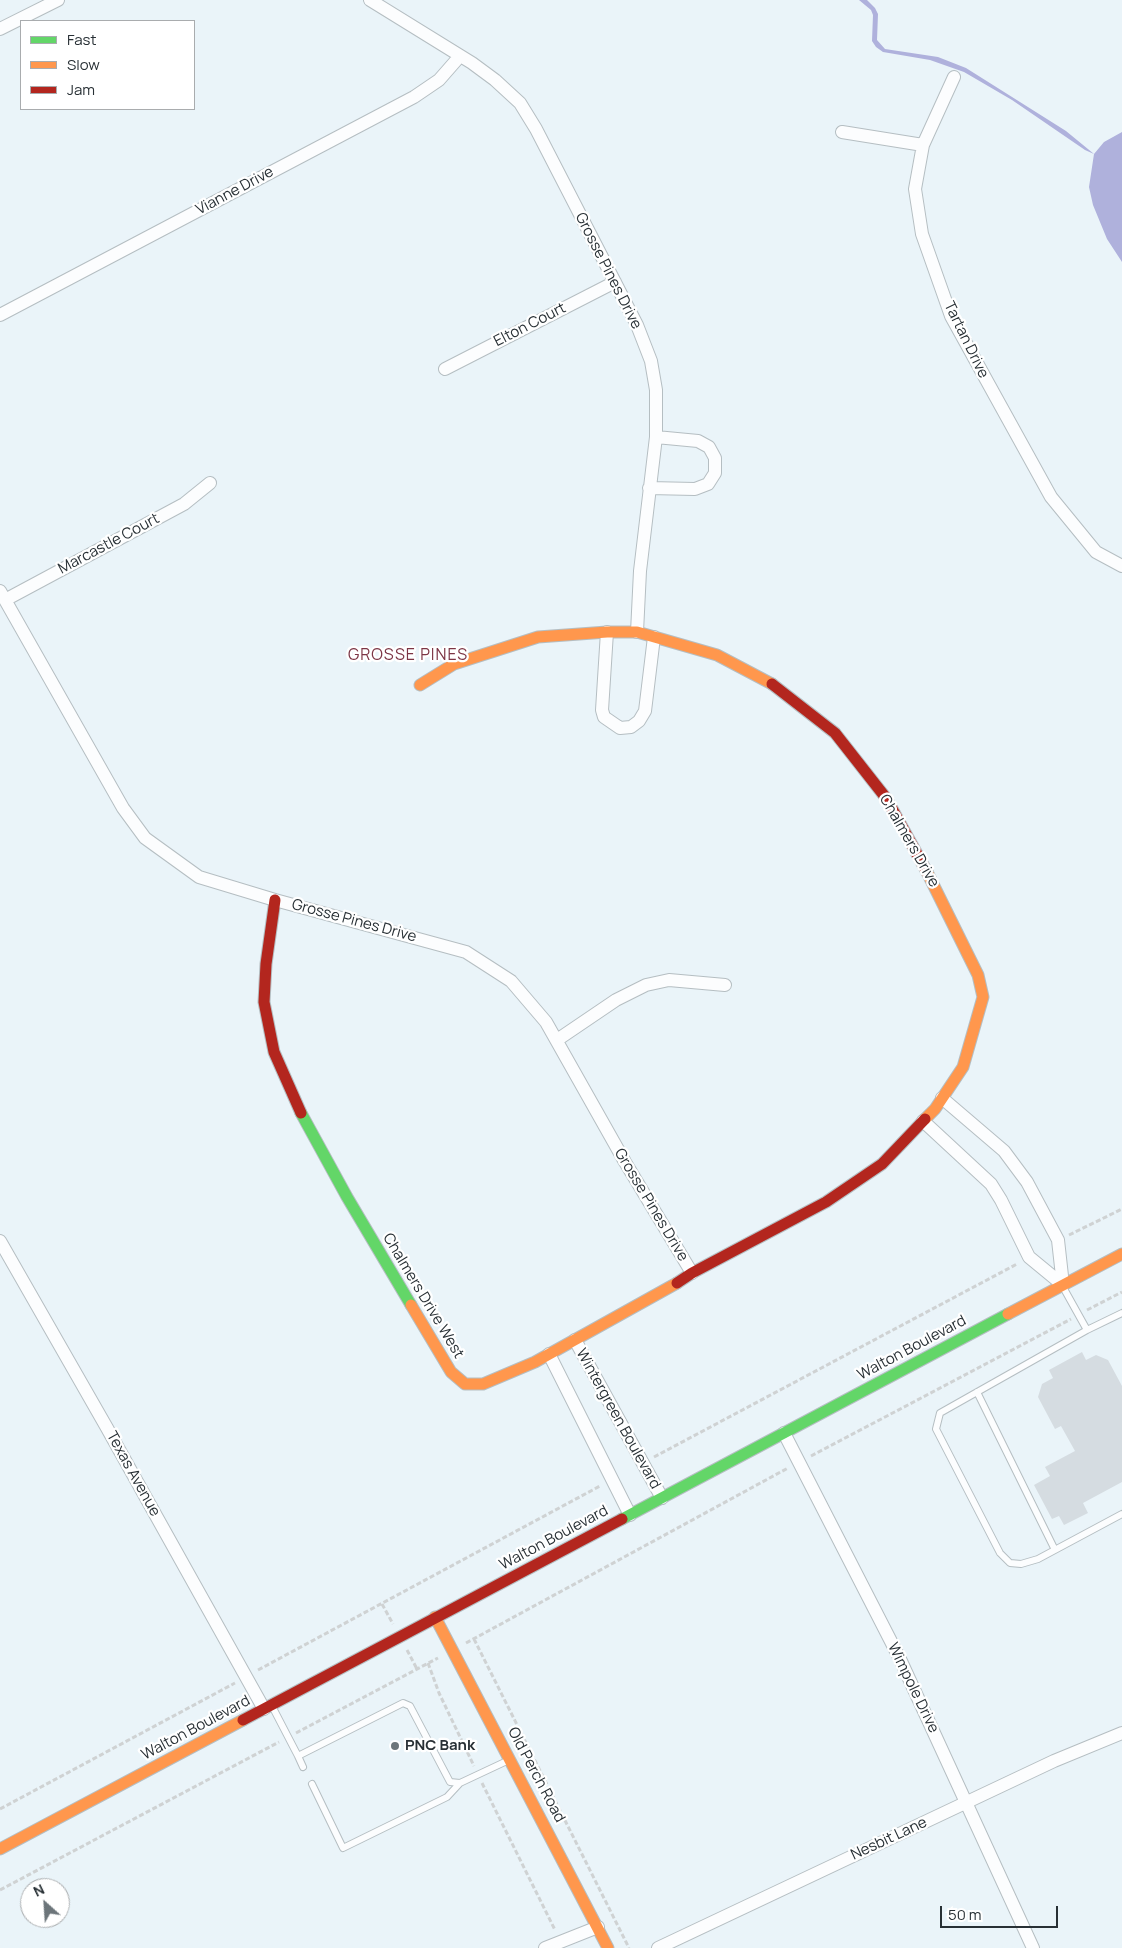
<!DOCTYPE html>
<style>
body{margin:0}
#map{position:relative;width:1122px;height:1948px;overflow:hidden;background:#eaf4f9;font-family:Manrope,sans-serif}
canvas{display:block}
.legend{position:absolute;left:20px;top:20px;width:175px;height:90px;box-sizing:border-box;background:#fff;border:1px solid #a9acae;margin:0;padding:6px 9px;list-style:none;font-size:15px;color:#283035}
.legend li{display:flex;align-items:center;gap:10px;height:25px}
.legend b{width:25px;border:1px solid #a9acae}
.north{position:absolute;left:20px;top:1878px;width:50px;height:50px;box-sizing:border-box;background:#fff;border:1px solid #a9acae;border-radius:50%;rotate:334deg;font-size:14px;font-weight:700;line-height:20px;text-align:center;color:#283035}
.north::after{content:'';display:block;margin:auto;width:18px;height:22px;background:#6c757a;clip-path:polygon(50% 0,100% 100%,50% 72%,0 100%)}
.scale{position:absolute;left:940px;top:1906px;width:118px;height:22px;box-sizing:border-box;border:2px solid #283035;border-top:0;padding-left:6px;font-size:15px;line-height:18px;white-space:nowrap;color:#283035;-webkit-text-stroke:4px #fff;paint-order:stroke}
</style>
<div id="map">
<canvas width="1122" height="1948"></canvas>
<ul class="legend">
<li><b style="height:6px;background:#63d668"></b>Fast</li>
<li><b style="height:6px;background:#ff974d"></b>Slow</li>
<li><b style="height:6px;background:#b3261e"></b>Jam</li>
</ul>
<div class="north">N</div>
<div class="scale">50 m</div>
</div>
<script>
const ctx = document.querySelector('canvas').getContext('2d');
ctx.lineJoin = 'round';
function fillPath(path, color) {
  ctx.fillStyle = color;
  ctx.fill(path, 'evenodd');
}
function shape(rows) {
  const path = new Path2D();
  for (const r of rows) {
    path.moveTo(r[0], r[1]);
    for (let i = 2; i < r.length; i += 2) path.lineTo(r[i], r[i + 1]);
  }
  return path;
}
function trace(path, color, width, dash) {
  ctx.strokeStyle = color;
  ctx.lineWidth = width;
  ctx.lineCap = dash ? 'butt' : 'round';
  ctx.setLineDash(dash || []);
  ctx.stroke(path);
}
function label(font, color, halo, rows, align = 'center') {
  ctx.font = font + ' Manrope,sans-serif';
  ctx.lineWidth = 4.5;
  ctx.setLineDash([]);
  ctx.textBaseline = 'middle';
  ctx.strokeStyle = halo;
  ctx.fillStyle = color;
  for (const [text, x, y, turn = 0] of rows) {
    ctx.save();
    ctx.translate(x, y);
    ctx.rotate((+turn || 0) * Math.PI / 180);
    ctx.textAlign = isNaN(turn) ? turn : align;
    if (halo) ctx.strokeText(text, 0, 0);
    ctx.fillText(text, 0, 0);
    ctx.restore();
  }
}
const water = shape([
 [859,0,867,0,875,8,878,14,877,40,885,49,938,57,966,68,1066,131,1094,154,1104,142,1122,132,1122,262,1107,239,1093,205,1089,187,1094,154,1085,150,1012,100,964,72,930,60,883,52,876,47,872,41,873,15,871,10]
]);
const building = shape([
 [1082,1352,1086,1360,1096,1355,1108,1360,1122,1386,1122,1482,1083,1503,1088,1513,1064,1525,1059,1516,1052,1519,1034,1485,1050,1476,1045,1467,1075,1451,1061,1426,1055,1429,1038,1397,1042,1384,1053,1378,1049,1370]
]);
const path = shape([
 [1069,1235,1122,1209],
 [1087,1310,1122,1292],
 [811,1456,1071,1319],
 [654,1457,1017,1264],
 [382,1604,393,1624],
 [474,1639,629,1948],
 [466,1643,788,1468],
 [407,1650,417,1669],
 [428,1663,439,1693,474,1766],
 [258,1670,600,1486],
 [296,1733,438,1658],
 [482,1783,555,1930],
 [0,1809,235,1683],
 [0,1890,279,1742]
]);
const lane = shape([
 [1063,1287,1087,1330],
 [1122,1313,1087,1330,940,1413,936,1429,1000,1553,1010,1563,1021,1564,1038,1559,1122,1514],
 [977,1392,1055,1550],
 [272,1706,298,1756,403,1703,410,1706,450,1782,460,1783,509,1760],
 [298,1756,303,1767],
 [312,1784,343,1848,447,1797,460,1783]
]);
const street = shape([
 [370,0,472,63,495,80,520,103,536,129,637,325,651,361,656,390,656,437,640,571,637,632],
 [0,29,58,0],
 [954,77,923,145,915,189,922,234,951,316,1051,497,1096,552,1122,566],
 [842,132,923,145],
 [0,315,414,97,439,80,460,56],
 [445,369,615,282],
 [649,488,695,489,708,484,715,473,715,458,709,447,698,441,656,437],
 [0,591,123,808,145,838,199,877,275,900,466,952,511,981,546,1022,625,1162,692,1273],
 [5,600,184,504,210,483],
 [607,632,602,710,604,717,620,728,631,727,639,721,645,711,654,637],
 [557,1040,616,1000,646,985,669,980,725,985],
 [942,1098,1004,1151,1027,1182,1058,1240,1063,1285],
 [923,1121,991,1184,1001,1200,1029,1257,1063,1285],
 [0,1241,107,1428,264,1709],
 [575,1340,662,1498],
 [549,1354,630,1515],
 [784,1433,900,1659,1033,1948],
 [545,1948,598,1927],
 [658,1948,1054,1761,1122,1733]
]);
const fast = shape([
 [301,1113,347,1197,411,1305],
 [622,1519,1008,1314]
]);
const slow = shape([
 [420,685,454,664,538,637,607,632,637,632,717,655,772,684],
 [925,1119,935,1109,963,1067,983,997,978,975,927,872],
 [411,1305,451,1372,465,1384,483,1384,535,1362,677,1283],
 [1008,1314,1122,1254],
 [435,1617,608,1948],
 [0,1849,243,1720]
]);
const jam = shape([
 [772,684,835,733,886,798,927,872],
 [275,900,266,964,264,1002,274,1052,301,1113],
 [677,1283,692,1273,826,1202,882,1164,925,1119],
 [243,1720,622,1519]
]);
const markers = [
 [395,1746,5,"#6c757a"]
];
const streetNames = [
 ["Vianne Drive",235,191,-28],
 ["Grosse Pines Drive",608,271,63],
 ["Elton Court",530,325,-27],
 ["Tartan Drive",966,340,64],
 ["Marcastle Court",109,544,-28],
 ["Chalmers Drive",909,841,60],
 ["Grosse Pines Drive",354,921,15],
 ["Grosse Pines Drive",651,1205,59],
 ["Chalmers Drive West",423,1296,59],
 ["Walton Boulevard",912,1348,-28],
 ["Wintergreen Boulevard",618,1419,61],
 ["Texas Avenue",133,1474,61],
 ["Walton Boulevard",554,1538,-28],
 ["Wimpole Drive",913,1688,64],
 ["Walton Boulevard",196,1728,-28],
 ["Old Perch Road",536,1775,62],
 ["Nesbit Lane",889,1839,-25]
];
const poiNames = [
 ["PNC Bank",405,1746]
];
const neighbourhoodNames = [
 ["GROSSE PINES",408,656]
];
fillPath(water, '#afb1dc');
fillPath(building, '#d5dce1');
trace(lane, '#b5bec2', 8);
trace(street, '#b5bec2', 14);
trace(fast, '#b5bec2', 13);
trace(slow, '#b5bec2', 13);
trace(jam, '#b5bec2', 13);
trace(path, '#cfd2d3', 3, [5, 2.5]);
trace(lane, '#fcfdfe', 6);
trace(street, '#fcfdfe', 12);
trace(fast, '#63d668', 11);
trace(slow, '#ff974d', 11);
trace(jam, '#b3261e', 11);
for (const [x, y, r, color] of markers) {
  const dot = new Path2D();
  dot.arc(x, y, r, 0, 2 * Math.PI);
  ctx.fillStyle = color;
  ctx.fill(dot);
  trace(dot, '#fff', 2);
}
label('15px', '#283035', '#fff', streetNames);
label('bold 15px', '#283035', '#fff', poiNames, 'left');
ctx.letterSpacing = '1px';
label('16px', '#7c3545', '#fff', neighbourhoodNames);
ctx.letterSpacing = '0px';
</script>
